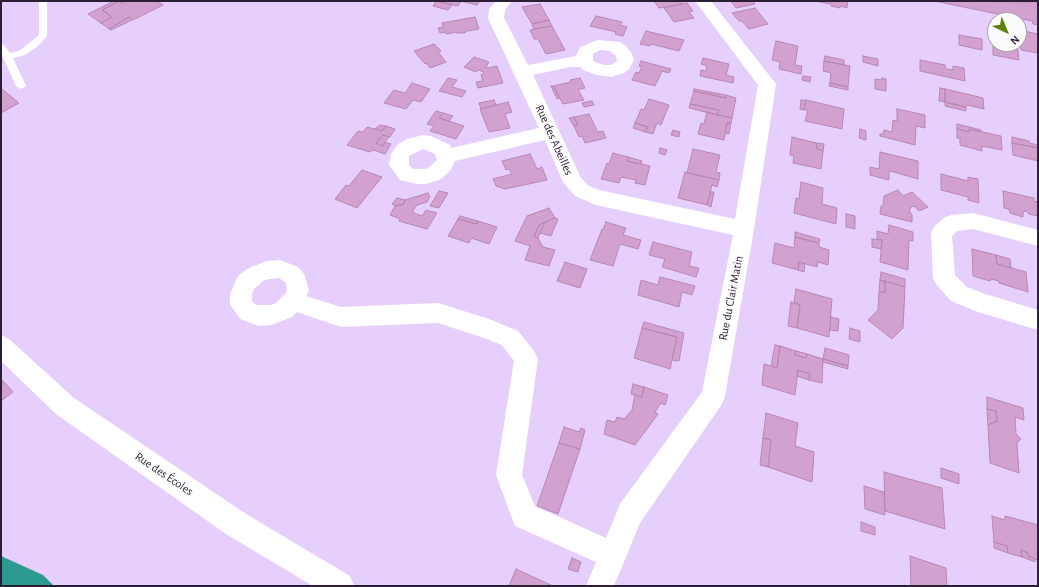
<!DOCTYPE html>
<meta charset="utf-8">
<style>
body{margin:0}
#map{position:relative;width:1039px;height:587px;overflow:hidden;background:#e7cffd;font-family:"Alegreya Sans",sans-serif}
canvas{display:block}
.frame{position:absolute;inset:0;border:2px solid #2b1f35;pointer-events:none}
.north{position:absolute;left:987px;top:12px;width:40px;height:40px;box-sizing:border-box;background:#fbfbfb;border:1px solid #a8a3ac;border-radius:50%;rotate:136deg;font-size:11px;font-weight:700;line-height:16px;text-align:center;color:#2b1f35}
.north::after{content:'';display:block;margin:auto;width:14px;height:18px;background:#598206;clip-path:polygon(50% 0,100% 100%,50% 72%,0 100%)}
</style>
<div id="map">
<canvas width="1039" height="587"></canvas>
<div class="frame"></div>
<div class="north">N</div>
</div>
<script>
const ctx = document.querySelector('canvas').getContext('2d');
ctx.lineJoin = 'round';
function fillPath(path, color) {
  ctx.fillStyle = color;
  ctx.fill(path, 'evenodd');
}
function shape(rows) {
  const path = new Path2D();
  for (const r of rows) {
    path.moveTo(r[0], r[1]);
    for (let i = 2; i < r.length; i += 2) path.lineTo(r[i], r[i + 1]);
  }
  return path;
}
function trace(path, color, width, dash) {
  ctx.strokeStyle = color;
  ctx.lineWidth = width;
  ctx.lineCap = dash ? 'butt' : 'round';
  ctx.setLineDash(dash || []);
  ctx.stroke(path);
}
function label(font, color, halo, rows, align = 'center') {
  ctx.font = font + ' "Alegreya Sans",sans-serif';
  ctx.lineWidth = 4;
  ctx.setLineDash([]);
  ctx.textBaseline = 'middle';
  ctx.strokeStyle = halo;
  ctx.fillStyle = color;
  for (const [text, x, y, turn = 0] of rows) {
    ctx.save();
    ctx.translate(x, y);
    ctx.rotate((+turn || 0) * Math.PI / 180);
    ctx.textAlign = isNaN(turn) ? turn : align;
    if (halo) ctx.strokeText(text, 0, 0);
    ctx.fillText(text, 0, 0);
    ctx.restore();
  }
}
const water = shape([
 [1,556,43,575,54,586,1,586]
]);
const building = shape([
 [114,1,119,1,102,10,112,17,101,23,88,14,114,1],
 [119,1,122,3,126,1,157,1,163,5,133,20,129,17,109,29,101,23,112,17,102,10,119,1],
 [436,1,437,1,452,5,448,10,433,6,436,1],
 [437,1,461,1,458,6,437,1],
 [460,1,480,1,477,5,460,1],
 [654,1,681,1,683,4,659,8,654,1],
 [731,1,753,1,755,4,736,8,731,1],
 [815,1,848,1,847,8,840,6,840,8,831,6,831,4,815,1],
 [934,1,1038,2,1038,25,1033,24,1032,21,934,1],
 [687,3,693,11,689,12,694,18,674,22,664,8,687,3],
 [540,4,549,20,532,24,522,7,540,4],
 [755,8,768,24,749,29,742,21,739,21,732,13,755,8],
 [596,16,622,22,620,25,627,27,623,36,615,34,616,32,590,26,596,16],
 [129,17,132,20,111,30,109,29,129,17],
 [475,17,479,29,467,31,465,33,457,33,456,32,446,34,445,32,440,33,438,28,443,27,442,23,475,17],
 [549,20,552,26,534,29,532,24,549,20],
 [552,26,565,50,546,54,538,39,534,39,530,30,552,26],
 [1019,30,1038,34,1038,53,1021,50,1019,30],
 [646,31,684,40,679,51,651,44,650,46,640,44,646,31],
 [959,35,982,39,982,50,959,45,959,35],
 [776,41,798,46,795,65,802,66,801,74,779,69,780,62,772,60,776,41],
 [434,44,441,51,438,52,446,62,430,68,426,63,425,64,414,51,434,44],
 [993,44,1018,50,1019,60,993,55,993,44],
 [825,56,844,60,844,65,824,61,825,56],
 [863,56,878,59,878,66,863,62,863,56],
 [474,57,489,62,486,67,488,68,497,66,503,83,478,88,476,82,483,81,481,75,484,72,478,70,476,72,464,67,474,57],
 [703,58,729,64,726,75,734,77,733,83,700,76,701,70,706,71,707,66,701,64,703,58],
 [920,60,945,65,946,69,953,70,953,66,964,68,965,81,920,71,920,60],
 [641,61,671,69,669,73,662,71,655,86,632,80,636,72,639,73,642,66,639,66,641,61],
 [824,61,850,66,848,87,830,83,831,73,823,71,824,61],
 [803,76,811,77,810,82,802,80,803,76],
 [448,78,457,80,452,87,466,91,462,97,439,91,448,78],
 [580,78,585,88,578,90,584,100,563,104,553,86,571,82,570,80,580,78],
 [882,78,886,79,886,91,875,89,875,79,882,80,882,78],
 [412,83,430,89,421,102,413,100,406,109,384,103,394,90,405,93,412,83],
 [830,83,848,87,848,90,829,86,830,83],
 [551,86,553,86,560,98,557,99,551,86],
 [940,88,945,89,945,102,939,101,940,88],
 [1,89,2,89,19,103,1,113,1,89],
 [694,89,726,95,726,98,694,91,694,89],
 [945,89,983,98,984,109,967,105,966,107,945,102,945,89],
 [694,91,726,98,726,95,736,98,732,118,717,115,719,110,690,104,694,91],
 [649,99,669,105,661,125,657,123,653,134,645,132,648,127,635,123,641,109,644,110,649,99],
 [494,100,496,105,481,109,479,103,494,100],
 [801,100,806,100,804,110,800,109,801,100],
 [806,100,844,109,842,129,805,121,808,110,804,110,806,100],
 [592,101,594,105,584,107,582,103,592,101],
 [508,102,512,112,505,114,510,128,489,132,480,109,508,102],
 [945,102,966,107,966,111,945,106,945,102],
 [690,104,719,110,717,115,689,108,690,104],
 [897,109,925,115,925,128,916,126,915,145,880,136,880,134,883,134,884,130,892,132,893,120,897,121,897,109],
 [436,111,443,113,439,118,464,126,456,139,430,131,434,126,427,124,436,111],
 [707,112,732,118,731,123,727,123,724,140,698,134,701,123,704,124,707,112],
 [443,113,453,116,449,121,439,118,443,113],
 [589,114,598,132,603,131,606,138,585,143,582,136,579,137,574,126,578,125,574,117,589,114],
 [574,117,578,125,574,126,569,118,574,117],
 [635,123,648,127,645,132,633,128,635,123],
 [727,123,731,123,729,134,725,133,727,123],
 [957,124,981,130,981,132,969,129,969,132,957,129,957,124],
 [380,125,386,126,382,131,375,129,380,125],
 [386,126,395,129,390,137,383,135,376,143,383,146,385,142,391,144,385,154,373,150,370,152,347,145,358,131,363,132,367,127,382,131,386,126],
 [860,129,866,131,866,140,859,138,860,129],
 [957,129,969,132,969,129,1001,136,1002,150,982,146,982,151,960,145,960,138,957,138,957,129],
 [673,130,680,132,679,137,671,135,673,130],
 [383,135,389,137,385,142,383,146,376,143,383,135],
 [792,137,816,143,817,149,823,151,821,169,793,163,794,156,790,155,792,137],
 [1012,137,1029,141,1029,143,1038,145,1038,148,1012,143,1012,137],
 [816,143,824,144,823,151,817,149,816,143],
 [1012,143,1038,148,1038,161,1013,155,1012,143],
 [660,148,667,150,665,155,659,153,660,148],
 [693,149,720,155,716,172,720,173,719,180,687,173,693,149],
 [880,152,918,161,918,179,890,171,889,172,889,180,870,175,870,167,879,169,880,152],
 [613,153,628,157,627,161,650,166,645,185,635,183,636,180,621,177,619,183,601,179,607,163,609,164,613,153],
 [530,154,537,169,542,167,547,180,505,189,496,186,493,179,512,174,509,169,506,170,502,161,530,154],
 [628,157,642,161,641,164,627,161,628,157],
 [362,170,382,177,357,208,335,199,346,185,349,186,362,170],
 [685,172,719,180,717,187,712,185,707,205,678,198,685,172],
 [941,174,968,181,968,177,978,179,979,203,968,200,968,197,941,190,941,174],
 [801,182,823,188,822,204,837,208,836,224,794,213,796,198,799,199,801,182],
 [898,190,903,196,912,192,928,207,919,211,914,206,910,208,910,213,912,214,912,222,880,214,881,206,883,206,884,196,898,190],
 [439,191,448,193,439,208,430,206,439,191],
 [1003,191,1034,198,1034,201,1038,202,1038,216,1029,214,1026,211,1023,212,1023,217,1010,213,1009,209,1004,208,1003,191],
 [711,192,714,192,711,207,707,205,711,192],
 [428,193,430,197,427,202,417,205,412,212,422,216,426,210,437,213,427,229,399,221,400,219,390,215,395,206,404,204,405,200,428,193],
 [397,198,405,200,404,204,395,206,392,204,397,198],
 [549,208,555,218,539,225,534,237,538,238,543,247,555,250,549,266,525,260,530,246,515,241,527,216,549,208],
 [846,214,855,216,855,229,846,227,846,214],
 [460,216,478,221,477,224,458,219,460,216],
 [555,218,558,219,551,236,540,233,545,222,555,218],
 [458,219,477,224,478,221,497,227,489,244,471,238,469,243,448,236,458,219],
 [545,222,538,238,534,237,539,225,545,222],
 [606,222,626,228,623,235,641,240,638,249,620,244,613,266,590,260,602,229,603,230,606,222],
 [889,225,913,232,913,241,909,240,908,270,880,262,882,240,877,239,877,231,888,234,889,225],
 [795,232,820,239,819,243,795,237,795,232],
 [795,237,819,243,819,247,829,250,828,265,818,262,817,267,799,262,798,270,772,263,775,243,794,248,795,237],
 [872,239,882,240,881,249,872,247,872,239],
 [653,242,692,252,689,266,699,268,696,277,662,267,665,259,649,255,653,242],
 [972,249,996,255,997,264,1026,272,1028,292,999,283,999,281,991,279,990,281,973,276,972,249],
 [996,255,1010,259,1011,268,997,264,996,255],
 [565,262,587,269,580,288,557,281,565,262],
 [799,262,805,264,804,272,798,270,799,262],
 [881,272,905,279,905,287,880,280,881,272],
 [660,277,695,286,692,295,682,292,679,307,638,295,641,280,658,285,660,277],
 [880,280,885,281,885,293,879,291,880,280],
 [885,281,905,287,903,328,892,339,868,320,878,310,879,291,885,293,885,281],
 [796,289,832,299,829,337,797,328,800,305,794,303,796,289],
 [791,302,800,305,797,328,788,326,791,302],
 [831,317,839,319,838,331,830,330,831,317],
 [644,322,684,333,679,361,672,360,677,337,642,328,644,322],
 [642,328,677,337,670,369,634,358,642,328],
 [850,328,860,331,860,342,849,339,850,328],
 [775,345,780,346,777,368,771,366,775,345],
 [780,346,796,351,795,355,806,358,807,354,823,359,822,383,809,380,810,374,798,370,795,395,762,385,764,364,777,368,780,346],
 [825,348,849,355,848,366,823,359,825,348],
 [796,351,807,354,806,358,795,355,796,351],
 [823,359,848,366,848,369,823,362,823,359],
 [798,370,810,374,809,380,797,376,798,370],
 [3,381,13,392,1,401,1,383,3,381],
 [633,384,644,387,642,397,631,394,633,384],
 [644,387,668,395,665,405,661,403,655,412,658,414,635,445,604,434,607,420,615,422,617,417,624,419,632,410,635,395,642,397,644,387],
 [987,397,1023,408,1024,420,1015,417,1016,434,1021,439,1017,443,1019,473,990,463,988,425,997,421,996,411,987,409,987,397],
 [987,409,996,411,997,421,988,425,987,409],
 [766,413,798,423,795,446,814,452,812,482,768,467,771,440,763,438,766,413],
 [564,427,579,432,581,428,585,430,580,449,559,443,564,427],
 [763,438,771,440,768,467,760,465,763,438],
 [559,443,580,449,558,514,537,506,559,443],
 [941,468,959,474,959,484,941,478,941,468],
 [884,472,942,488,945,529,885,511,884,472],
 [864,486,884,492,885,515,865,509,864,486],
 [992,516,1005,520,1005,516,1038,525,1038,560,1028,556,1028,553,1021,550,1022,557,1008,553,1007,546,994,542,992,516],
 [861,522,875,527,875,535,861,531,861,522],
 [994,542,1007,546,1008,553,994,548,994,542],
 [1021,550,1028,553,1028,556,1035,559,1035,562,1022,557,1021,550],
 [910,556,946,568,947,586,911,586,910,556],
 [572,558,581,562,578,572,568,569,572,558],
 [516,569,553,586,509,586,516,569]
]);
const service = shape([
 [39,1,47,1,47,36,38,46,25,55,13,58,26,86,21,89,16,86,1,53,1,44,4,45,10,53,19,51,39,35,39,1]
]);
const minor = shape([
 [496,1,512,1,505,10,504,18,528,65,576,56,580,47,598,40,620,42,626,46,632,54,634,60,629,69,624,73,611,77,597,75,583,70,581,67,570,67,533,75,581,178,589,186,599,190,735,219,758,85,695,1,711,1,776,84,754,229,725,396,722,404,640,523,614,586,586,586,596,562,515,526,496,475,514,361,502,345,484,338,438,323,341,327,297,312,292,317,279,322,271,325,259,326,240,319,230,304,230,294,238,276,247,269,259,264,267,261,280,260,298,267,304,274,309,290,306,296,341,307,438,303,489,319,518,331,534,351,538,359,522,475,535,506,606,538,620,504,702,392,733,235,596,205,575,196,563,182,545,140,455,161,450,171,441,179,426,184,417,184,400,180,389,165,391,154,398,144,407,139,423,135,431,136,450,145,451,148,539,128,488,18,489,9,496,1],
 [600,50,610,51,616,56,617,61,611,65,604,65,595,62,593,60,593,54,600,50],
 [423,149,435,154,437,160,427,169,413,169,409,165,409,156,423,149],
 [279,278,286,283,287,290,285,294,276,303,271,305,256,305,252,301,252,294,254,289,263,281,269,279,279,278],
 [973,213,1038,230,1038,246,973,229,957,231,952,236,955,275,967,287,982,293,1038,310,1038,330,978,312,951,301,936,284,933,278,931,233,934,227,945,217,952,215,973,213],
 [1,335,9,339,74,398,246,514,350,576,354,586,313,586,226,534,56,414,1,361,1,335]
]);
const streetNames = [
 ["Rue des Abeilles",554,140,66],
 ["Rue du Clair Matin",731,298,-79],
 ["Rue des Écoles",164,474,34]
];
fillPath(water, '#2d9a92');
fillPath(building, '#d3a1d0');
trace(building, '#b787b4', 1);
fillPath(service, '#fff');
fillPath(minor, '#fff');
label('12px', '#2b1f35', '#fbfbfb', streetNames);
</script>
